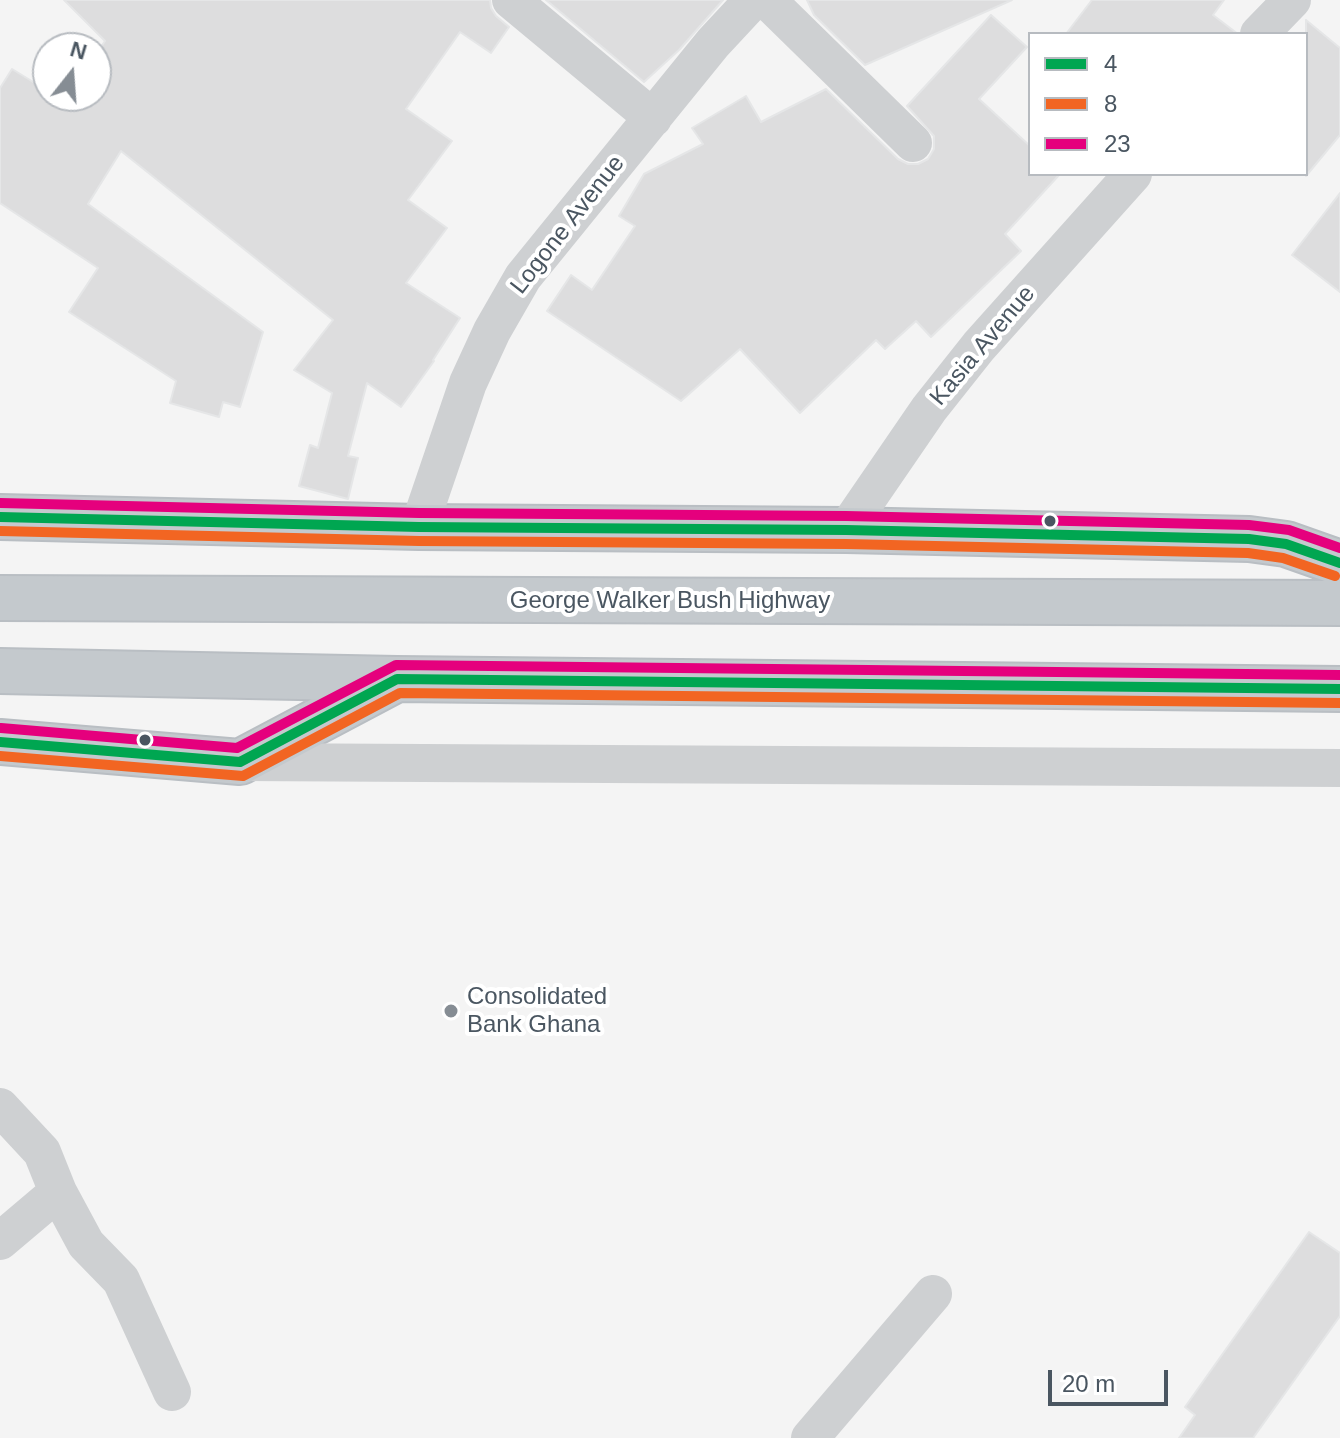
<!DOCTYPE html>
<style>
body{margin:0}
#map{position:relative;width:1340px;height:1438px;overflow:hidden;background:#f4f4f4;font-family:Helvetica,sans-serif}
canvas{display:block}
.legend{position:absolute;left:1028px;top:32px;width:280px;height:144px;box-sizing:border-box;background:#fff;border:2px solid #b7bbc0;margin:0;padding:10px 14px;list-style:none;font-size:24px;color:#4a5661}
.legend li{display:flex;align-items:center;gap:16px;height:40px}
.legend b{width:40px;border:2px solid #b7bbc0}
.north{position:absolute;left:32px;top:32px;width:80px;height:80px;box-sizing:border-box;background:#fff;border:2px solid #b7bbc0;border-radius:50%;rotate:17deg;font-size:22px;font-weight:700;line-height:32px;text-align:center;color:#4a5661}
.north::after{content:'';display:block;margin:auto;width:28px;height:36px;background:#868d94;clip-path:polygon(50% 0,100% 100%,50% 72%,0 100%)}
.scale{position:absolute;left:1048px;top:1370px;width:120px;height:36px;box-sizing:border-box;border:4px solid #4a5661;border-top:0;padding-left:10px;font-size:24px;line-height:28px;white-space:nowrap;color:#4a5661;-webkit-text-stroke:6px #fff;paint-order:stroke}
</style>
<div id="map">
<canvas width="1340" height="1438"></canvas>
<ul class="legend">
<li><b style="height:10px;background:#00a651"></b>4</li>
<li><b style="height:10px;background:#f26522"></b>8</li>
<li><b style="height:10px;background:#e5007d"></b>23</li>
</ul>
<div class="north">N</div>
<div class="scale">20 m</div>
</div>
<script>
const ctx = document.querySelector('canvas').getContext('2d');
ctx.lineJoin = 'round';
function fillPath(path, color) {
  ctx.fillStyle = color;
  ctx.fill(path, 'evenodd');
}
function shape(rows) {
  const path = new Path2D();
  for (const r of rows) {
    path.moveTo(r[0], r[1]);
    for (let i = 2; i < r.length; i += 2) path.lineTo(r[i], r[i + 1]);
  }
  return path;
}
function trace(path, color, width, dash) {
  ctx.strokeStyle = color;
  ctx.lineWidth = width;
  ctx.lineCap = dash ? 'butt' : 'round';
  ctx.setLineDash(dash || []);
  ctx.stroke(path);
}
function label(font, color, halo, rows, align = 'center') {
  ctx.font = font + ' Helvetica,sans-serif';
  ctx.lineWidth = 8;
  ctx.setLineDash([]);
  ctx.textBaseline = 'middle';
  ctx.strokeStyle = halo;
  ctx.fillStyle = color;
  for (const [text, x, y, turn = 0] of rows) {
    ctx.save();
    ctx.translate(x, y);
    ctx.rotate((+turn || 0) * Math.PI / 180);
    ctx.textAlign = isNaN(turn) ? turn : align;
    if (halo) ctx.strokeText(text, 0, 0);
    ctx.fillText(text, 0, 0);
    ctx.restore();
  }
}
const building = shape([
 [64,0,490,0,491,8,496,16,509,27,491,53,460,32,406,109,452,141,408,200,447,228,406,283,460,318,433,360,434,361,401,407,367,383,348,456,358,458,348,499,299,486,310,445,318,448,332,393,294,370,333,320,121,151,88,204,263,332,240,407,223,402,219,417,170,403,176,381,69,312,98,268,0,203,0,88,12,69,48,91,48,96,96,96,96,54,105,41,64,0],
 [546,0,723,0,679,50,644,82,546,0],
 [807,0,1012,0,865,65,814,15,807,0],
 [1092,0,1224,0,1213,15,1238,34,1066,34,1092,0],
 [991,15,1027,47,979,99,1030,146,1030,174,1060,174,1005,234,1021,251,931,337,916,321,885,349,876,340,800,413,740,349,681,401,547,311,571,275,592,290,635,226,619,216,644,174,703,144,692,128,746,96,761,122,826,89,898,159,908,164,918,164,928,159,934,149,934,136,907,106,991,15],
 [1306,20,1340,48,1340,135,1306,176,1306,20],
 [1340,193,1340,292,1292,255,1340,193],
 [1309,1232,1340,1253,1340,1316,1253,1438,1179,1438,1195,1415,1185,1407,1309,1232]
]);
const minor = shape([
 [511,0,653,118],
 [767,0,913,143],
 [1259,34,1292,0],
 [419,527,468,383,492,331,523,277,713,43,753,0],
 [846,530,929,409,979,346,1133,174],
 [240,762,1340,768],
 [0,1107,42,1152,58,1192,86,1244,121,1280,172,1392],
 [0,1241,58,1192],
 [810,1438,933,1294]
]);
const trunk = shape([
 [0,517,419,527,846,530,1249,539,1286,544,1340,563],
 [0,598,1340,603],
 [0,671,397,679,1340,689],
 [0,742,240,762,395,680]
]);
const bus1 = shape([
 [0,517,419,527,846,530,1249,539,1286,544,1340,563],
 [0,742,240,762,397,679,1340,689]
]);
const bus2 = shape([
 [0,531,419,541,846,544,1248,553,1283,558,1335,576],
 [0,756,243,776,400,693,1340,703]
]);
const bus3 = shape([
 [0,503,419,513,846,516,1249,525,1289,530,1340,548],
 [1,728,237,748,396,665,1340,675]
]);
const markers = [
 [1050,521,7,"#4a5661"],
 [145,740,7,"#4a5661"],
 [451,1011,8,"#868d94"]
];
const streetNames = [
 ["Logone Avenue",568,225,-52],
 ["Kasia Avenue",983,346,-50],
 ["George Walker Bush Highway",670,601]
];
const poiNames = [
 ["Consolidated",467,997],
 ["Bank Ghana",467,1025]
];
fillPath(building, '#ddddde');
trace(building, '#e5e6e7', 2);
trace(trunk, '#b9bec3', 48);
trace(minor, '#ced0d2', 38);
trace(trunk, '#c4c9cd', 44);
trace(bus1, '#00a651', 10);
trace(bus2, '#f26522', 10);
trace(bus3, '#e5007d', 10);
for (const [x, y, r, color] of markers) {
  const dot = new Path2D();
  dot.arc(x, y, r, 0, 2 * Math.PI);
  ctx.fillStyle = color;
  ctx.fill(dot);
  trace(dot, '#fff', 3);
}
label('24px', '#4a5661', '#fff', streetNames);
label('24px', '#4a5661', '#fff', poiNames, 'left');
</script>
